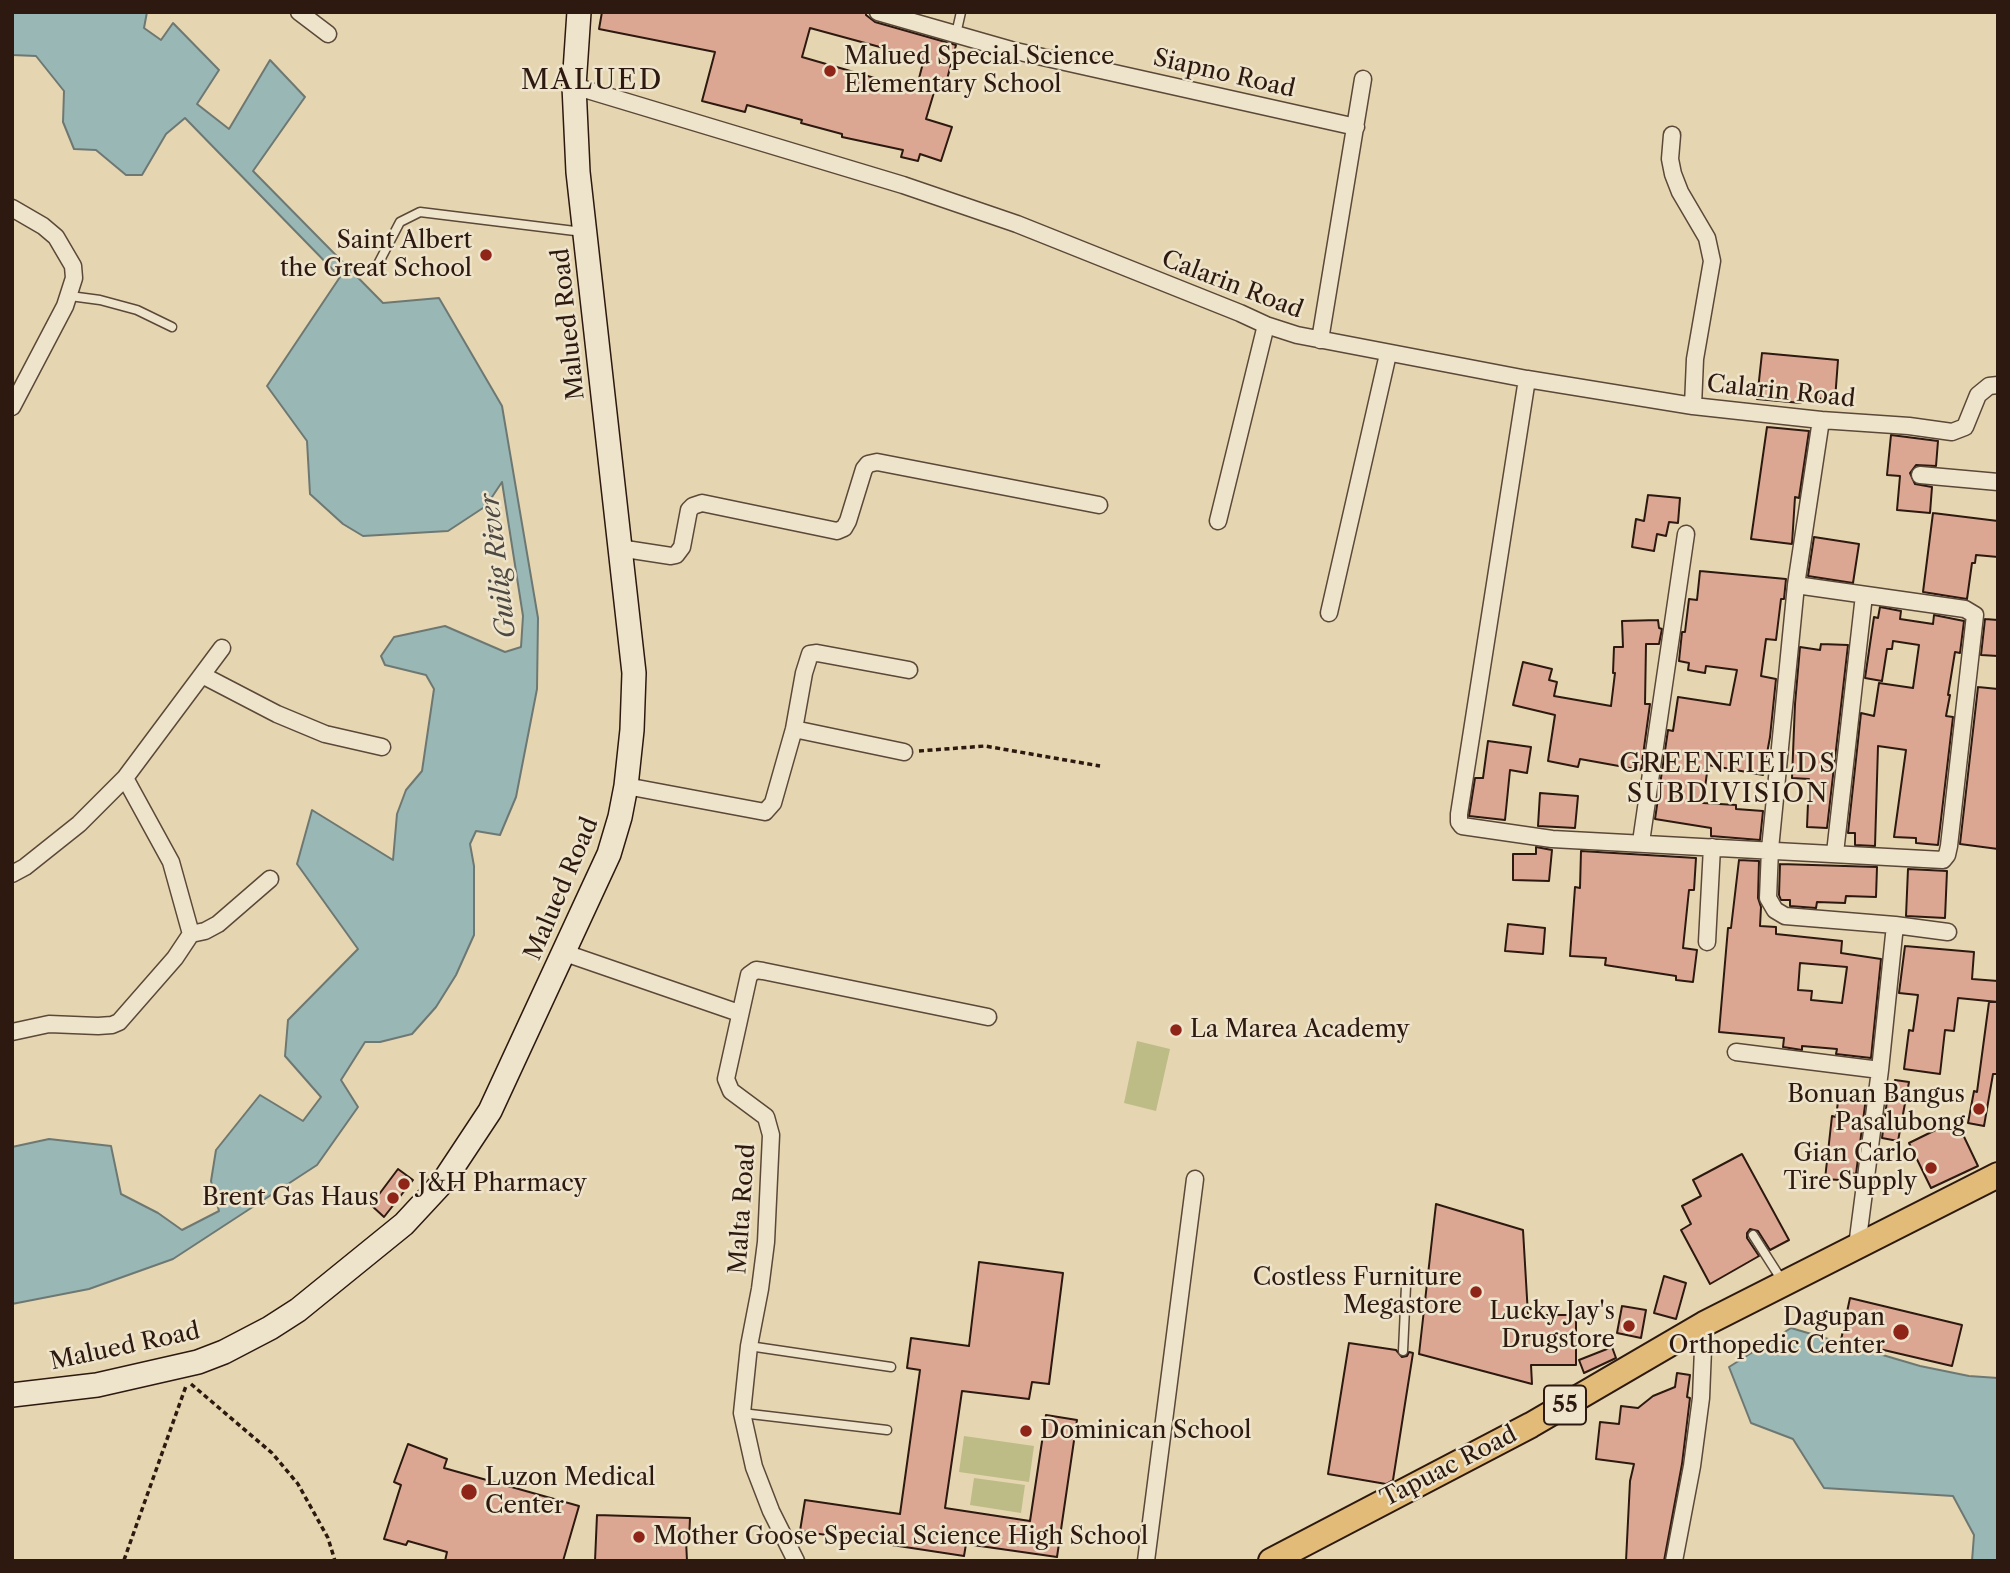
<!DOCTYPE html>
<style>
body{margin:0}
#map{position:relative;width:2010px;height:1573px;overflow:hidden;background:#e5d6b1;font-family:"Libre Caslon Text",serif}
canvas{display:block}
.frame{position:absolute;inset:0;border:14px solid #2d190f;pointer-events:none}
</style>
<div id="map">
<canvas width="2010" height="1573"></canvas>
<div class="frame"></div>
</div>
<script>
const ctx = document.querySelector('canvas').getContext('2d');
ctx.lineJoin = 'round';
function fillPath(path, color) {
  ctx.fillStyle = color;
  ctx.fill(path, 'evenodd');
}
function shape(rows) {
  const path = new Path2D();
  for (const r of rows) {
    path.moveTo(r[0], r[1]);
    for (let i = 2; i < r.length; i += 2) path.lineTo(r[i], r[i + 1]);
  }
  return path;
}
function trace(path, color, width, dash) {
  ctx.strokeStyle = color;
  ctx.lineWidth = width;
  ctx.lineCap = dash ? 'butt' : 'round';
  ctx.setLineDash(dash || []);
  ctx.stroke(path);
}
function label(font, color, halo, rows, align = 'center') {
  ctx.font = font + ' "Libre Caslon Text",serif';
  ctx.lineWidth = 5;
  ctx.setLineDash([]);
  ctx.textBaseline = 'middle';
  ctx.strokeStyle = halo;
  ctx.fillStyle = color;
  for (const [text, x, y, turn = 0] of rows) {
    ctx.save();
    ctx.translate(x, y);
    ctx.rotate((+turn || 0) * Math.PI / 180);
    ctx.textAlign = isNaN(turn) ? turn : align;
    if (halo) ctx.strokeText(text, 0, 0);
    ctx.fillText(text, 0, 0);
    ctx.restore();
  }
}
const green = shape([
 [1137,1041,1170,1049,1156,1111,1124,1103],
 [964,1436,1034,1446,1029,1482,959,1472],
 [974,1478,1025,1485,1021,1513,970,1505]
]);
const water = shape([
 [12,12,147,12,144,28,161,40,173,23,219,70,197,104,229,129,270,60,305,97,253,171,383,303,439,298,502,406,538,618,537,689,516,797,500,835,476,831,470,844,474,866,474,935,456,975,436,1007,412,1034,380,1042,365,1042,341,1080,358,1107,317,1165,173,1259,89,1289,12,1304,12,1147,49,1139,111,1146,121,1194,158,1213,182,1230,219,1211,211,1181,216,1150,260,1095,303,1121,321,1097,285,1056,288,1020,358,949,297,864,312,810,393,860,397,814,406,790,422,771,434,689,426,675,385,665,381,656,394,637,445,626,505,652,521,647,523,616,502,482,486,506,448,531,363,536,343,524,310,494,307,441,267,386,340,277,185,118,166,134,142,175,126,175,96,150,74,149,63,122,64,91,36,56,12,55,12,12],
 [1791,1328,1920,1366,1969,1376,1998,1378,1998,1561,1972,1561,1974,1535,1953,1496,1824,1488,1793,1439,1751,1423,1729,1367,1791,1328]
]);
const building = shape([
 [602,12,866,12,866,15,875,22,956,45,944,91,935,89,926,119,952,127,941,161,920,154,918,161,901,157,903,150,842,137,842,134,801,123,802,120,747,105,745,112,702,101,715,52,599,29,602,12],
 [810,28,924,59,916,90,802,57,810,28],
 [1762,353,1838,360,1835,400,1801,397,1801,403,1757,399,1762,353],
 [1767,427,1809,431,1799,498,1795,497,1792,544,1751,539,1767,427],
 [1891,435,1938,441,1936,466,1916,465,1910,473,1915,484,1932,487,1930,513,1897,510,1900,476,1887,475,1891,435],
 [1648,495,1680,498,1678,523,1669,522,1666,536,1657,534,1654,551,1632,547,1636,519,1644,521,1648,495],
 [1933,513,1998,521,1998,557,1976,555,1975,563,1972,563,1967,599,1923,592,1933,513],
 [1814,537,1859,544,1853,583,1808,576,1814,537],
 [1700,571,1786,579,1784,599,1781,599,1776,640,1766,639,1761,676,1776,679,1770,737,1763,775,1708,765,1703,803,1736,805,1736,809,1763,811,1760,840,1711,836,1711,828,1655,819,1668,730,1673,731,1678,697,1730,705,1737,670,1706,666,1705,673,1688,670,1689,663,1679,661,1682,632,1685,632,1689,599,1697,600,1700,571],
 [1880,607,1901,611,1900,619,1933,624,1934,615,1964,621,1960,653,1955,652,1948,695,1950,695,1946,716,1953,717,1938,845,1916,843,1916,838,1894,837,1906,750,1878,746,1875,846,1855,845,1855,833,1848,833,1861,713,1874,716,1879,683,1913,688,1919,645,1893,641,1892,649,1887,649,1882,681,1865,678,1874,617,1878,618,1880,607],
 [1985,619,1998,620,1998,656,1981,655,1985,619],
 [1658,620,1659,628,1662,629,1659,644,1646,644,1645,704,1650,704,1641,770,1580,759,1578,767,1548,761,1555,715,1513,705,1523,662,1552,669,1549,680,1557,682,1554,696,1611,706,1615,673,1613,673,1614,647,1623,647,1622,621,1658,620],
 [1821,644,1848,645,1827,828,1807,827,1809,779,1792,778,1795,704,1800,647,1820,650,1821,644],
 [1978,687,1998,689,1998,849,1960,844,1978,687],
 [1488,741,1531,747,1527,773,1510,770,1505,820,1469,816,1475,778,1483,778,1488,741],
 [1540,793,1578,796,1575,828,1538,826,1540,793],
 [1536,847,1552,850,1549,881,1513,880,1513,854,1536,854,1536,847],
 [1581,851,1696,858,1694,890,1689,890,1683,948,1697,950,1693,982,1676,980,1676,976,1605,965,1606,958,1570,956,1575,887,1580,888,1581,851],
 [1739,860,1759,861,1758,898,1761,907,1760,926,1776,927,1776,934,1842,941,1841,953,1881,959,1871,1058,1836,1054,1837,1049,1802,1046,1802,1050,1783,1047,1784,1038,1719,1032,1728,928,1731,928,1739,860],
 [1800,963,1847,967,1842,1003,1811,1000,1812,991,1798,990,1800,963],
 [1780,864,1877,867,1876,897,1846,896,1845,903,1817,902,1816,908,1790,906,1790,900,1781,900,1779,895,1780,864],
 [1908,869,1947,871,1945,918,1906,916,1908,869],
 [1508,924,1545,928,1543,954,1505,951,1508,924],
 [1905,946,1974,952,1972,979,1998,981,1998,1002,1958,998,1954,1031,1945,1030,1940,1074,1904,1069,1909,1030,1913,1031,1918,995,1899,993,1905,946],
 [1989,1002,1998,1002,1998,1074,1993,1074,1984,1126,1968,1123,1974,1091,1977,1092,1989,1002],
 [1895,1080,1909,1082,1898,1141,1882,1138,1887,1101,1892,1101,1895,1080],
 [1839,1094,1866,1098,1856,1174,1841,1172,1840,1180,1825,1179,1832,1116,1836,1117,1839,1094],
 [1956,1120,1978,1166,1931,1188,1909,1143,1956,1120],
 [1742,1154,1789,1240,1770,1250,1758,1231,1750,1229,1747,1233,1747,1238,1759,1256,1710,1284,1681,1230,1691,1224,1682,1206,1701,1196,1693,1180,1742,1154],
 [398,1169,413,1180,384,1217,371,1205,398,1169],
 [1436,1204,1523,1230,1528,1315,1576,1315,1576,1365,1531,1365,1532,1384,1419,1354,1436,1204],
 [979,1262,1063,1273,1049,1384,1032,1382,1029,1399,962,1391,945,1508,1030,1521,1046,1415,1077,1420,1057,1557,966,1544,964,1556,800,1531,805,1500,900,1514,920,1370,907,1368,911,1338,969,1346,979,1262],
 [1664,1276,1686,1283,1676,1319,1654,1313,1664,1276],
 [1850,1298,1962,1325,1952,1366,1841,1340,1850,1298],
 [1622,1306,1646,1310,1641,1338,1617,1333,1622,1306],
 [1349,1343,1396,1350,1402,1357,1407,1356,1409,1352,1413,1353,1393,1480,1386,1484,1328,1474,1349,1343],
 [1612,1347,1616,1358,1584,1373,1579,1360,1612,1347],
 [1677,1373,1690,1375,1687,1397,1690,1398,1682,1464,1664,1561,1626,1561,1630,1481,1634,1464,1596,1459,1600,1422,1619,1424,1621,1406,1638,1408,1653,1396,1675,1387,1677,1373],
 [408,1444,447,1459,444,1468,579,1506,563,1561,445,1561,447,1552,408,1541,406,1545,384,1539,401,1485,394,1482,408,1444],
 [597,1515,690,1518,689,1540,686,1540,687,1561,595,1561,597,1515]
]);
const path = shape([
 [919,751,985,746,1100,766],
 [191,1384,272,1453,298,1484,328,1538,335,1561],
 [124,1560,186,1386]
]);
const lane = shape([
 [956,34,961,12],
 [377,266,400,222,420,212,583,232],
 [70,296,100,300,137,310,172,327],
 [1753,1235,1783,1282],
 [749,1346,891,1367],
 [1403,1351,1406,1286],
 [742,1413,887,1430]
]);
const street = shape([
 [299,12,328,34],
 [878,12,1011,50,1356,127],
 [574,86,903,185,1017,224,1240,313,1266,325,1297,335,1527,379,1693,406,1821,420,1909,426,1952,432,1965,427,1978,395,1989,386,1998,385],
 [1672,135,1670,159,1673,174,1680,192,1707,238,1712,261,1695,359,1693,406],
 [12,208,43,226,56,237,73,266,74,278,65,306,12,407],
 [1320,340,1363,79],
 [1527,379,1459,814,1459,822,1462,826,1552,839,1943,860,1947,855,1949,846,1975,615,1965,609,1796,585],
 [1821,420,1796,585,1770,849,1768,898,1775,910,1785,916,1895,925,1948,932],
 [1920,475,1998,482],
 [1218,521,1266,325],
 [619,548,671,556,676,555,682,547,689,510,693,506,702,503,837,531,844,528,848,521,864,469,868,464,877,462,1099,505],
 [1329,613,1388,354],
 [202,675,277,714,325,734,382,747],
 [794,729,904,752],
 [125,778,171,862,191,934],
 [626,786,765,812,773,803,794,729,804,673,810,654,817,653,909,670],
 [1641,842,1686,534],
 [1835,853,1864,595],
 [12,874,25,867,79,824,125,778,222,648],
 [1707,942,1712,847],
 [565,953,739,1013],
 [12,1032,49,1024,98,1026,112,1025,119,1022,175,958,191,934,205,931,218,924,270,879],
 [1736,1052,1880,1070],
 [1857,1246,1880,1070,1895,925],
 [796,1561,771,1511,754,1467,742,1413,749,1346,760,1289,766,1242,771,1135,766,1117,731,1091,726,1079,749,975,756,970,763,971,988,1017],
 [1146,1561,1195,1179],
 [1674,1561,1692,1466,1701,1398,1704,1324]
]);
const secondary = shape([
 [12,1395,97,1385,198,1362,224,1352,270,1328,298,1310,404,1224,443,1182,490,1111,609,854,620,817,626,786,632,730,634,673,578,172,574,86,579,12]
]);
const primary = shape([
 [1271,1561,1531,1425,1704,1324,1998,1175]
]);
const markers = [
 [830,71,7,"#8f2418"],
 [486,255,7,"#8f2418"],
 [1176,1030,7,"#8f2418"],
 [1979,1109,7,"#8f2418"],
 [1931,1168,7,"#8f2418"],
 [404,1184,7,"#8f2418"],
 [393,1198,7,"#8f2418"],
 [1476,1292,7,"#8f2418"],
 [1629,1326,7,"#8f2418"],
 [1901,1332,9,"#8f2418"],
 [1026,1431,7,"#8f2418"],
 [469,1492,9,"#8f2418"],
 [639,1537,7,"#8f2418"]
];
const shields = [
 [1565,1405,42]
];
const shieldNames = [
 ["55",1565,1405]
];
const poiNames = [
 ["Malued Special Science",844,57,"left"],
 ["Elementary School",844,85,"left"],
 ["Saint Albert",472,241],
 ["the Great School",472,269],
 ["La Marea Academy",1190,1030,"left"],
 ["Bonuan Bangus",1965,1095],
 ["Pasalubong",1965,1123],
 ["Gian Carlo",1917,1154],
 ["Tire Supply",1917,1182],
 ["J&H Pharmacy",418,1184,"left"],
 ["Brent Gas Haus",379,1198],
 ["Costless Furniture",1462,1278],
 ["Megastore",1462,1306],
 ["Lucky Jay's",1615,1312],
 ["Drugstore",1615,1340],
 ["Dagupan",1885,1318],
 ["Orthopedic Center",1885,1346],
 ["Dominican School",1040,1431,"left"],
 ["Luzon Medical",485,1478,"left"],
 ["Center",485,1506,"left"],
 ["Mother Goose Special Science High School",653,1537,"left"]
];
const streetNames = [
 ["Siapno Road",1224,74,13],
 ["Calarin Road",1232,285,21],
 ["Malued Road",569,324,-96],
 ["Calarin Road",1781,392,6],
 ["Malued Road",562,889,-67],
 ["Malta Road",743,1209,-86],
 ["Malued Road",125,1347,-12],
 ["Tapuac Road",1449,1467,-27]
];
const waterNames = [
 ["Guilig River",499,566,-97]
];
const neighbourhoodNames = [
 ["GREENFIELDS",1728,764],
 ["SUBDIVISION",1728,794]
];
const quarterNames = [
 ["MALUED",592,81]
];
fillPath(green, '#bdbc86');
fillPath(water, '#99b7b5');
trace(water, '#6e7873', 2);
fillPath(building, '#dba793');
trace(building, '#2d190f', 2);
trace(lane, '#5b4838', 11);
trace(street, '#5b4838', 19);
trace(secondary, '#2d190f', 26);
trace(primary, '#2d190f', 28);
trace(path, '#2d190f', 3.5, [5, 3.5]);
trace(lane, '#eee4cc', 8);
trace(street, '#eee4cc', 16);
trace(secondary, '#eee4cc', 23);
trace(primary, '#e2bb78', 24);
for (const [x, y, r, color] of markers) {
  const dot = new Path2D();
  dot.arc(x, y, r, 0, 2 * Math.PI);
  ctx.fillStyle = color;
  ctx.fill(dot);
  trace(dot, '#eee4cc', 2.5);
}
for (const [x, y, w] of shields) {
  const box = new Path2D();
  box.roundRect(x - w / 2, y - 19.5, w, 39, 5);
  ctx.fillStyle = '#eee4cc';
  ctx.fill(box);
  trace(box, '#2d190f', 2);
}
label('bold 23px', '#2d190f', null, shieldNames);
label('24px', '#2d190f', '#eee4cc', poiNames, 'right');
label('24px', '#2d190f', '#eee4cc', streetNames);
label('italic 26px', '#4d4841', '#eee4cc', waterNames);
ctx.letterSpacing = '2px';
label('26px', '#2d190f', '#eee4cc', neighbourhoodNames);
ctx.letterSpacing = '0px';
ctx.letterSpacing = '2px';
label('28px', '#2d190f', '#eee4cc', quarterNames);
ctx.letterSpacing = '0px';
</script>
